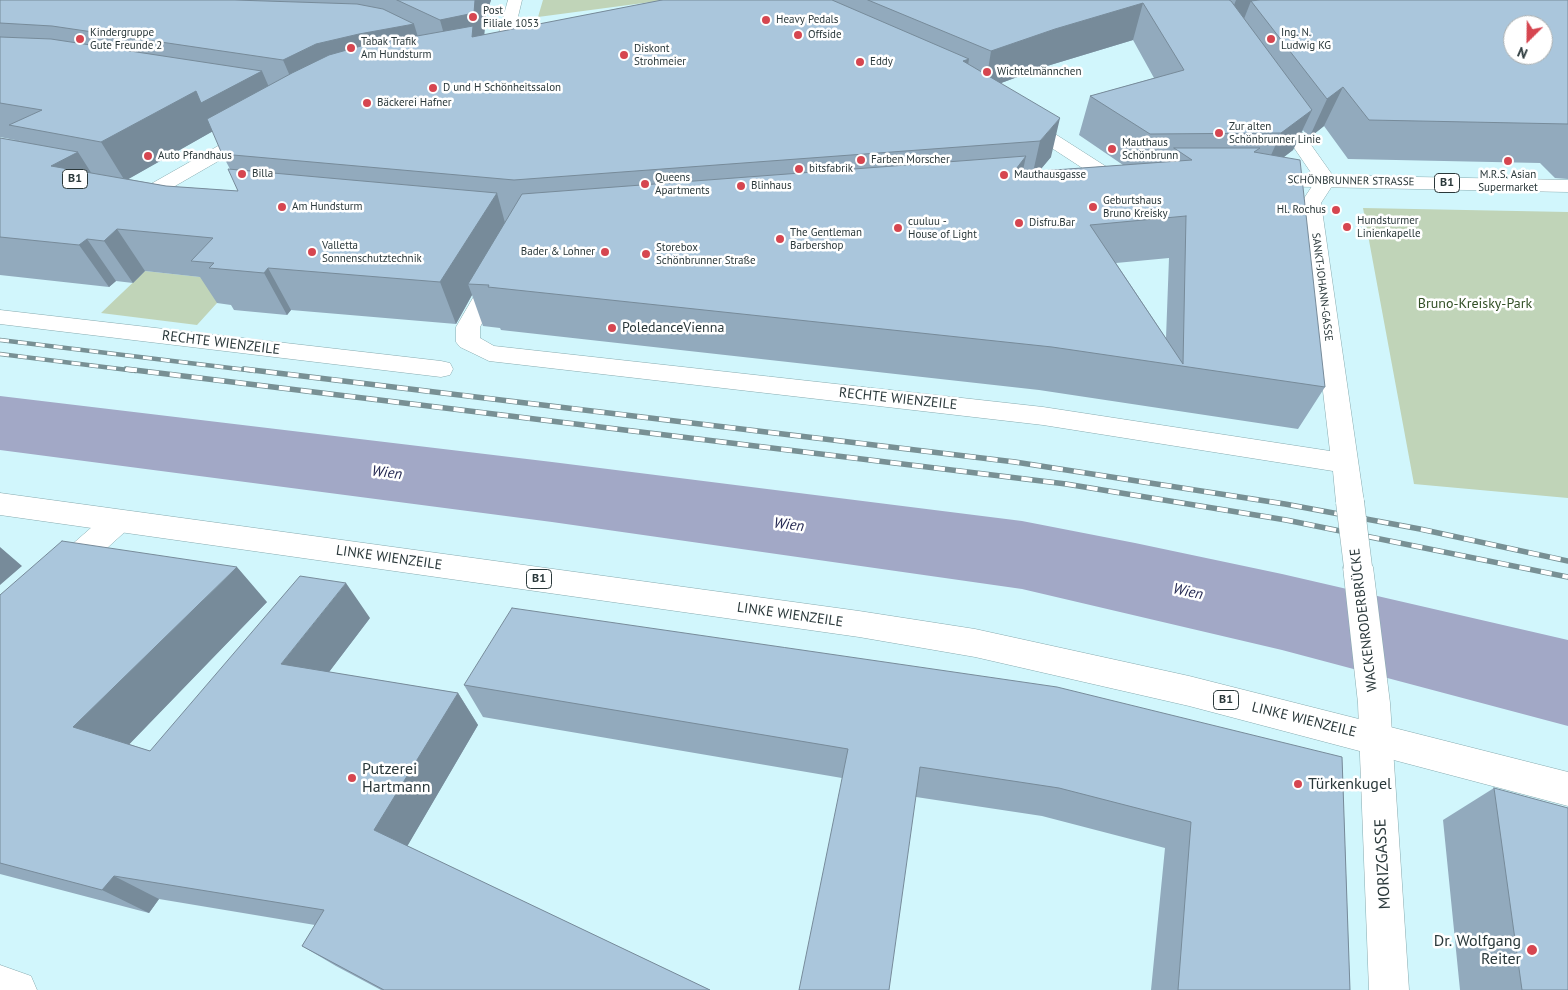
<!DOCTYPE html>
<meta charset="utf-8">
<style>
body{margin:0}
#map{position:relative;width:1568px;height:990px;overflow:hidden;background:#d1f6fc;font-family:"PT Sans",sans-serif}
canvas{display:block}
.north{position:absolute;left:1503px;top:15px;width:50px;height:50px;box-sizing:border-box;background:#fff;border:1px solid #aaafb0;border-radius:50%;rotate:203deg;font-size:14px;font-weight:700;line-height:20px;text-align:center;color:#2a383a}
.north::after{content:'';display:block;margin:auto;width:18px;height:22px;background:#d64650;clip-path:polygon(50% 0,100% 100%,50% 72%,0 100%)}
</style>
<div id="map">
<canvas width="1568" height="990"></canvas>
<div class="north">N</div>
</div>
<script>
const ctx = document.querySelector('canvas').getContext('2d');
ctx.lineJoin = 'round';
function fillPath(path, color) {
  ctx.fillStyle = color;
  ctx.fill(path, 'evenodd');
}
function shape(rows) {
  const path = new Path2D();
  for (const r of rows) {
    path.moveTo(r[0], r[1]);
    for (let i = 2; i < r.length; i += 2) path.lineTo(r[i], r[i + 1]);
  }
  return path;
}
function trace(path, color, width, dash) {
  ctx.strokeStyle = color;
  ctx.lineWidth = width;
  ctx.lineCap = dash ? 'butt' : 'round';
  ctx.setLineDash(dash || []);
  ctx.stroke(path);
}
function label(font, color, halo, rows, align = 'center') {
  ctx.font = font + ' "PT Sans",sans-serif';
  ctx.lineWidth = 5;
  ctx.setLineDash([]);
  ctx.textBaseline = 'middle';
  ctx.strokeStyle = halo;
  ctx.fillStyle = color;
  for (const [text, x, y, turn = 0] of rows) {
    ctx.save();
    ctx.translate(x, y);
    ctx.rotate((+turn || 0) * Math.PI / 180);
    ctx.textAlign = isNaN(turn) ? turn : align;
    if (halo) ctx.strokeText(text, 0, 0);
    ctx.fillText(text, 0, 0);
    ctx.restore();
  }
}
const green = shape([
 [543,0,666,0,538,17],
 [1363,208,1568,212,1568,498,1414,484],
 [145,271,237,281,197,325,101,313]
]);
const river = shape([
 [0,396,552,462,1022,521,1135,543,1282,574,1568,640,1568,726,1282,650,1022,589,552,522,0,450,0,396]
]);
const pedestrian = shape([
 [0,310,441,361,450,363,453,369,450,375,441,377,0,324,0,310]
]);
const minor = shape([
 [508,0,522,0,509,54,507,57,501,59,495,57,493,54,508,0],
 [1276,103,1282,104,1336,180,1321,203,1364,502,1360,510,1350,513,1340,510,1336,502,1333,471,1043,425,489,361,460,347,456,342,456,327,488,272,496,270,504,272,507,277,480,327,480,338,494,346,1043,407,1330,451,1301,203,1316,180,1267,108,1270,104,1276,103],
 [1024,117,1030,118,1124,178,1127,182,1124,186,1117,188,1110,186,1018,126,1015,122,1018,118,1024,117],
 [254,128,260,129,263,133,260,137,156,197,149,199,142,197,139,193,142,189,248,129,254,128],
 [118,510,128,513,132,521,128,529,73,579,63,582,53,579,48,570,53,561,108,513,118,510],
 [1358,555,1368,558,1373,567,1390,703,1409,990,1369,990,1358,703,1343,567,1348,558,1358,555],
 [0,965,31,976,37,990,0,990,0,965]
]);
const primary = shape([
 [1265,174,1568,180,1568,192,1265,186,1258,184,1255,180,1258,176,1265,174],
 [0,493,859,611,975,629,1189,676,1568,772,1568,806,1189,706,975,657,859,637,0,515,0,493]
]);
const railFar1 = shape([
 [0,340,255,371],
 [0,354,136,371]
]);
const rail = shape([
 [126,369,1066,484,1286,520,1568,577],
 [244,369,1015,462,1285,504,1420,529,1568,561]
]);
const minorBridge = shape([
 [1350,502,1358,567]
]);
const wall = shape([
 [0,0,491,0,486,15,484,35,662,0,1568,0,1568,179,1555,178,1540,163,1348,159,1324,126,1309,138,1303,130,1293,150,1284,157,1325,387,1298,429,1039,390,501,330,500,328,483,326,472,295,456,324,291,310,287,315,234,310,231,305,217,303,200,277,145,271,133,283,116,281,109,287,0,275,0,138,21,141,20,141,0,137],
 [1133,40,1154,78,1090,96,1079,135,1123,165,1039,171,1051,157,1001,83,1047,66],
 [213,131,222,154,230,169,238,191,166,186,128,179],
 [1169,258,1166,338,1116,263],
 [0,595,267,602,129,744,150,751,370,618,329,672,458,693,478,725,407,846,710,990,381,990,336,966,302,946,315,925,159,899,149,913,0,874],
 [464,685,1342,757,1350,990,1151,990,1165,848,1042,816,916,797,842,778,483,717],
 [1494,788,1568,990,1460,990,1443,820]
]);
const shadedWall = shape([
 [475,0,491,0,486,15,483,49,450,56,440,20],
 [1236,0,1422,0,1251,1,1242,24,1226,26],
 [1143,3,1133,40,1047,66,985,89,991,51,1055,29],
 [414,24,425,60,299,97,283,60,316,44,359,34],
 [969,59,963,96,963,61],
 [262,71,278,108,215,130,125,181,101,142,196,91],
 [1343,87,1324,126,1309,138,1327,99],
 [1312,110,1293,150,1263,173,1281,133],
 [1060,118,1051,157,1031,181,1040,141],
 [78,152,104,193,51,166],
 [1026,156,1017,198,1013,173],
 [497,193,508,234,468,284,472,295,456,324,440,282],
 [117,229,145,271,133,283,104,241],
 [87,239,116,281,109,287,79,245],
 [268,268,291,310,287,315,264,273],
 [0,547,22,566,0,585],
 [237,567,267,602,117,757,73,727],
 [346,583,370,618,310,697,281,664],
 [458,693,478,725,401,857,374,830],
 [114,876,159,899,149,913,102,890]
]);
const building = shape([
 [0,0,235,0,357,4,383,9,414,24,359,34,316,44,283,60,52,26,0,23,0,0],
 [397,0,475,0,474,13,440,20,397,0],
 [662,0,832,0,969,59,963,61,1060,118,1040,141,514,180,222,154,207,119,292,73,329,55,361,46,473,26,472,37,662,0],
 [868,0,1229,0,1231,1,1312,110,1281,133,1150,134,1090,96,1184,70,1143,3,1055,29,991,51,868,0],
 [1259,0,1568,0,1568,124,1369,120,1343,87,1327,99,1251,1,1259,0],
 [1513,25,1543,25,1543,55,1513,55,1513,25],
 [0,37,51,39,262,71,201,103,196,91,101,142,9,125,42,110,0,103,0,37],
 [0,138,78,152,51,166,166,186,238,191,228,169,497,193,440,282,268,268,264,273,209,268,214,263,191,261,213,238,117,229,104,241,87,239,79,245,0,237,0,138],
 [1174,148,1260,148,1254,152,1300,160,1325,387,1052,347,488,287,489,285,468,284,522,194,1026,156,1013,173,1192,160,1174,148],
 [1186,216,1183,364,1090,225,1186,216],
 [62,541,237,567,73,727,150,751,300,576,346,583,281,664,458,693,374,830,710,990,384,990,302,946,324,910,114,876,102,890,0,863,0,595,62,541],
 [512,608,1057,687,1342,757,1350,990,1178,990,1191,822,1059,788,920,767,889,990,799,990,848,749,464,685,512,608],
 [1494,788,1568,808,1568,990,1522,990,1494,788]
]);
const markers = [
 [473,17,5,"#d64650"],
 [766,20,5,"#d64650"],
 [798,35,5,"#d64650"],
 [80,39,5,"#d64650"],
 [1271,39,5,"#d64650"],
 [351,48,5,"#d64650"],
 [624,55,5,"#d64650"],
 [860,62,5,"#d64650"],
 [987,72,5,"#d64650"],
 [433,88,5,"#d64650"],
 [367,103,5,"#d64650"],
 [1219,133,5,"#d64650"],
 [1112,149,5,"#d64650"],
 [148,156,5,"#d64650"],
 [861,160,5,"#d64650"],
 [1508,161,5,"#d64650"],
 [799,169,5,"#d64650"],
 [242,174,5,"#d64650"],
 [1004,175,5,"#d64650"],
 [645,184,5,"#d64650"],
 [741,186,5,"#d64650"],
 [282,207,5,"#d64650"],
 [1093,207,5,"#d64650"],
 [1336,210,5,"#d64650"],
 [1019,223,5,"#d64650"],
 [1347,227,5,"#d64650"],
 [898,228,5,"#d64650"],
 [780,239,5,"#d64650"],
 [312,252,5,"#d64650"],
 [605,252,5,"#d64650"],
 [646,254,5,"#d64650"],
 [612,328,5,"#d64650"],
 [352,778,5,"#d64650"],
 [1298,784,5,"#d64650"],
 [1532,950,6,"#d64650"]
];
const farPoinames = [
 ["Post",483,11],
 ["Filiale 1053",483,24],
 ["Heavy Pedals",776,20],
 ["Kindergruppe",90,33],
 ["Gute Freunde 2",90,46],
 ["Ing. N.",1281,33],
 ["Ludwig KG",1281,46],
 ["Offside",808,35],
 ["Tabak Trafik",361,42],
 ["Am Hundsturm",361,55],
 ["Diskont",634,49],
 ["Strohmeier",634,62],
 ["Eddy",870,62],
 ["Wichtelmännchen",997,72],
 ["D und H Schönheitssalon",443,88],
 ["Bäckerei Hafner",377,103],
 ["Zur alten",1229,127],
 ["Schönbrunner Linie",1229,140],
 ["Mauthaus",1122,143],
 ["Schönbrunn",1122,156],
 ["Auto Pfandhaus",158,156],
 ["Farben Morscher",871,160],
 ["bitsfabrik",809,169],
 ["Billa",252,174],
 ["Mauthausgasse",1014,175],
 ["M.R.S. Asian",1508,175,"center"],
 ["Supermarket",1508,188,"center"],
 ["Queens",655,178],
 ["Apartments",655,191],
 ["Blinhaus",751,186],
 ["Geburtshaus",1103,201],
 ["Bruno Kreisky",1103,214],
 ["Am Hundsturm",292,207],
 ["Hl. Rochus",1326,210,"right"],
 ["Hundsturmer",1357,221],
 ["Linienkapelle",1357,234],
 ["cuuluu -",908,222],
 ["House of Light",908,235],
 ["Disfru.Bar",1029,223],
 ["The Gentleman",790,233],
 ["Barbershop",790,246],
 ["Valletta",322,246],
 ["Sonnenschutztechnik",322,259],
 ["Storebox",656,248],
 ["Schönbrunner Straße",656,261],
 ["Bader & Lohner",595,252,"right"]
];
const farStreetnames = [
 ["SCHÖNBRUNNER STRASSE",1351,181,1],
 ["SANKT-JOHANN-GASSE",1322,287,83]
];
const shields = [
 [75,179,25],
 [1447,183,25],
 [539,579,25],
 [1226,700,25]
];
const shieldNames = [
 ["B1",75,179],
 ["B1",1447,183],
 ["B1",539,579],
 ["B1",1226,700]
];
const parkNames = [
 ["Bruno-Kreisky-Park",1475,304]
];
const poiNames = [
 ["PoledanceVienna",622,328]
];
const streetNames = [
 ["RECHTE WIENZEILE",221,343,7],
 ["RECHTE WIENZEILE",898,399,6],
 ["LINKE WIENZEILE",389,558,8],
 ["LINKE WIENZEILE",790,615,8],
 ["WACKENRODERBRÜCKE",1364,620,-97],
 ["LINKE WIENZEILE",1304,720,14]
];
const waterNames = [
 ["Wien",387,473,7],
 ["Wien",789,525,7],
 ["Wien",1188,592,12]
];
const nearPoinames = [
 ["Putzerei",362,769],
 ["Hartmann",362,787],
 ["Türkenkugel",1308,784],
 ["Dr. Wolfgang",1521,941,"right"],
 ["Reiter",1521,959,"right"]
];
const nearStreetnames = [
 ["MORIZGASSE",1383,864,-93]
];
fillPath(green, '#c0d4b8');
fillPath(river, '#a2a8c6');
trace(pedestrian, '#88abb0', 1);
trace(minor, '#88abb0', 1);
trace(primary, '#88abb0', 1);
fillPath(pedestrian, '#fff');
fillPath(minor, '#fff');
fillPath(primary, '#fff');
trace(railFar1, '#789094', 4.5);
trace(rail, '#789094', 5.5);
trace(railFar1, '#fff', 3, [9]);
trace(rail, '#fff', 4, [11]);
trace(minorBridge, '#88abb0', 29, []);
trace(minorBridge, '#fff', 28);
fillPath(wall, '#92aabd');
fillPath(shadedWall, '#778b9a');
fillPath(building, '#aac6dc');
trace(building, '#778b9a', 1);
for (const [x, y, r, color] of markers) {
  const dot = new Path2D();
  dot.arc(x, y, r, 0, 2 * Math.PI);
  ctx.fillStyle = color;
  ctx.fill(dot);
  trace(dot, '#fff', 2);
}
label('11px', '#2a383a', '#fff', farPoinames, 'left');
label('11px', '#2a383a', '#fff', farStreetnames);
for (const [x, y, w] of shields) {
  const box = new Path2D();
  box.roundRect(x - w / 2, y - 9.5, w, 19, 4);
  ctx.fillStyle = '#fff';
  ctx.fill(box);
  trace(box, '#2a383a', 1);
}
label('bold 12px', '#2a383a', null, shieldNames);
label('14px', '#335027', '#fff', parkNames);
label('14px', '#2a383a', '#fff', poiNames, 'left');
label('14px', '#2a383a', '#fff', streetNames);
label('italic 15px', '#262a53', '#fff', waterNames);
label('16px', '#2a383a', '#fff', nearPoinames, 'left');
label('16px', '#2a383a', '#fff', nearStreetnames);
</script>
